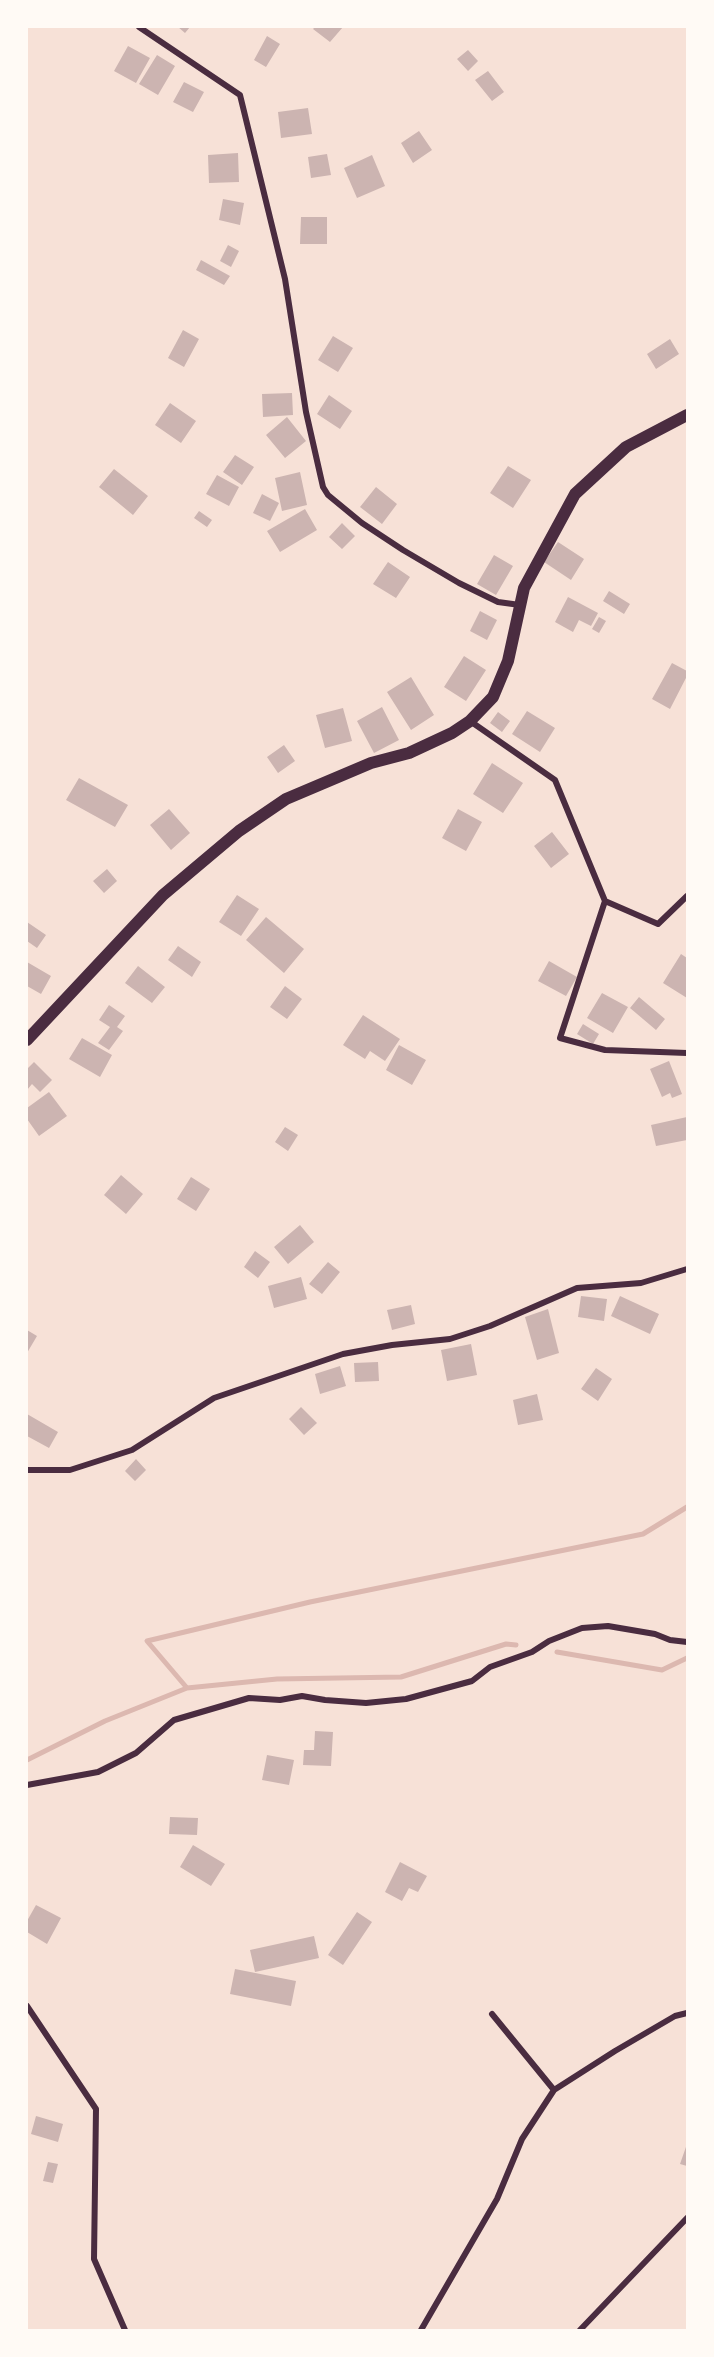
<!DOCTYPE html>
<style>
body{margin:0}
#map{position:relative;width:714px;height:2357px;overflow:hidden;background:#f7e1d7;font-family:"Source Serif 4",serif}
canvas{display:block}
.frame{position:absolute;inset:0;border:28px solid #fffaf5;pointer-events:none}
</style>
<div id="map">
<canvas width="714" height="2357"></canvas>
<div class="frame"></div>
</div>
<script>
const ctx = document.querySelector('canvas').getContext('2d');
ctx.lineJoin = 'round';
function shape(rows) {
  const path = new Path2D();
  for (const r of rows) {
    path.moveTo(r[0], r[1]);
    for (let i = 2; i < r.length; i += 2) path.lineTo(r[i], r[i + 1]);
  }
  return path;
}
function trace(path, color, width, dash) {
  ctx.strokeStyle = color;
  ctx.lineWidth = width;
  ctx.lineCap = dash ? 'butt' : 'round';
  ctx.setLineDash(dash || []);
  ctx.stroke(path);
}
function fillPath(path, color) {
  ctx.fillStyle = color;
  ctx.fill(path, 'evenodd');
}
const stream = shape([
 [557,1652,662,1670,687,1658],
 [187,1688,277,1679,401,1677,506,1644,516,1645],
 [27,1760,105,1721,187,1688,147,1641,310,1602,643,1534,687,1507]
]);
const building = shape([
 [178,27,190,27,185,33],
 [315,27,343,27,330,42,313,29],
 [267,36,280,44,266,67,254,60],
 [128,46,150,58,136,83,114,71],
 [468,50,478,61,468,71,457,59],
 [157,55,175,66,158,95,139,84],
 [488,71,504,92,492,101,475,80],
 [184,82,204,92,193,112,173,102],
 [308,108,312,134,281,138,278,112],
 [419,131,432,150,413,163,401,143],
 [238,153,239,182,209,183,208,155],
 [327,154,331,175,311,178,308,157],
 [372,155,385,186,357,198,344,168],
 [223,199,244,203,240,225,219,220],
 [301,217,327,217,327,244,300,244],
 [228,245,239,251,231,267,220,261],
 [201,260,230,276,224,285,196,270],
 [183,330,199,339,184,367,168,358],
 [333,336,353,348,338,372,318,360],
 [670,339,679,354,656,369,647,354],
 [292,393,293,415,263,417,262,394],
 [329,395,352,411,340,429,317,414],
 [170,403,196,421,181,443,155,425],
 [287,417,306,441,285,458,266,435],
 [235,455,254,467,242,485,223,472],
 [508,466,531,480,513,508,490,493],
 [114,469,148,496,133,515,99,487],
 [300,472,307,505,282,511,275,478],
 [217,475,239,487,229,506,206,494],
 [376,487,397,504,382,524,360,507],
 [262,494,279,503,270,521,253,513],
 [305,509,317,530,280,552,267,531],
 [199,511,212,520,207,527,194,518],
 [342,523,355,536,342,549,329,537],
 [558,542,584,559,571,580,544,562],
 [494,555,513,566,496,595,477,584],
 [388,562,410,577,396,598,373,584],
 [609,591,630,604,624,614,603,601],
 [568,597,598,613,591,626,579,620,573,632,555,622],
 [480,611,497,620,487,640,470,631],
 [599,617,606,621,599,633,592,629],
 [464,656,486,670,466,701,444,687],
 [672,663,687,671,687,676,670,709,652,699],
 [411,677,434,715,411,730,387,692],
 [382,707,399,740,374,753,357,721],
 [343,708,352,741,325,748,316,715],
 [527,711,555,728,540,752,512,734],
 [498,712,510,721,502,732,490,723],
 [284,745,295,761,278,773,267,757],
 [492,763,523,783,503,813,473,794],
 [79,778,128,805,115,827,66,800],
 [169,809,190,833,171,850,150,825],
 [458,809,482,822,466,851,442,838],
 [552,832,569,854,551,868,534,846],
 [107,869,117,881,104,893,93,881],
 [237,895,259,909,241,936,219,922],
 [266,917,304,949,284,973,246,940],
 [27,922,46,935,37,948,27,941],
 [178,946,201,962,192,977,168,960],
 [681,954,687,958,687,998,663,983],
 [549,961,577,977,566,996,538,981],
 [27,962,51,976,41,994,27,986],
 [138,966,165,987,152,1003,125,983],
 [285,986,302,999,287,1019,270,1007],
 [602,993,628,1007,613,1033,587,1018],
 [639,997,665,1019,656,1030,630,1008],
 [109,1005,125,1016,117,1027,123,1031,109,1050,98,1043,110,1027,99,1020],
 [363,1015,400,1039,385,1061,370,1051,365,1059,343,1045],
 [583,1024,599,1034,593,1044,577,1034],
 [82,1038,112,1055,100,1077,69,1059],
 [399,1045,426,1060,412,1085,386,1070],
 [669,1061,682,1094,672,1098,670,1093,662,1097,650,1069],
 [34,1062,52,1080,40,1092,32,1084,27,1090,27,1069],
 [49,1092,67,1116,39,1136,27,1119,27,1108],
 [687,1117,687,1140,656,1146,651,1125],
 [285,1127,298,1135,288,1151,275,1142],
 [121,1175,143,1194,126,1214,104,1195],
 [191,1177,210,1189,196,1211,177,1199],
 [300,1225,314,1242,288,1264,274,1247],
 [255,1251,270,1262,258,1278,244,1267],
 [328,1262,340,1272,322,1294,309,1284],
 [301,1277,307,1299,274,1308,268,1286],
 [581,1296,607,1299,604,1321,578,1317],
 [620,1296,659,1314,650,1334,611,1316],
 [411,1305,415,1324,392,1330,387,1310],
 [548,1309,559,1353,537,1360,525,1317],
 [27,1330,37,1336,27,1353],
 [471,1344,477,1375,447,1381,441,1350],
 [378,1362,379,1381,355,1382,354,1363],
 [340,1366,346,1386,320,1394,315,1374],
 [596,1368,612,1379,598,1401,581,1389],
 [537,1394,543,1420,518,1425,513,1400],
 [301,1407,317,1423,304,1435,289,1419],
 [27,1414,58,1432,49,1448,27,1436],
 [136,1459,146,1470,135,1481,125,1471],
 [315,1731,333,1732,331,1766,303,1765,304,1750,314,1750],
 [267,1755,294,1760,289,1785,262,1780],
 [170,1817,198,1818,197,1835,169,1834],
 [193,1845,225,1864,211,1886,180,1867],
 [400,1862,427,1876,418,1892,409,1888,402,1901,385,1892],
 [36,1905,61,1918,47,1944,27,1932,27,1921],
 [357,1912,372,1922,343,1965,328,1955],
 [314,1936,319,1958,255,1972,250,1950],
 [235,1969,296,1981,291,2006,230,1994],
 [36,2116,63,2124,58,2142,31,2134],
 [687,2144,687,2166,680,2164],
 [48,2162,58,2164,53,2183,43,2181]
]);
const minor = shape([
 [139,27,240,95,285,279,306,412,323,487,328,495,362,523,403,550,459,583,498,602,520,605],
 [470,721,555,780,605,901,560,1038,605,1050,687,1053],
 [605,901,658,924,687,896],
 [27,1470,70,1470,132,1450,214,1398,343,1354,392,1345,450,1339,490,1326,577,1288,641,1283,687,1269],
 [27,1785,98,1772,136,1753,174,1720,249,1698,280,1700,302,1696,325,1700,366,1703,406,1699,472,1681,490,1667,532,1652,549,1641,582,1628,608,1626,655,1634,670,1640,687,1642],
 [27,2006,96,2109,94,2259,125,2330],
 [492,2014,554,2090],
 [421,2330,497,2199,522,2139,554,2090,615,2051,675,2016,687,2013],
 [580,2330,687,2218]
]);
const secondary = shape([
 [27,1040,163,895,239,831,286,799,371,763,409,753,452,733,470,721,493,697,508,661,524,588,575,494,626,447,687,415]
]);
trace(stream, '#dcb8b0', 5);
fillPath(building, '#ccb4b1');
trace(minor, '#4a2c40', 6);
trace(secondary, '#4a2c40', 12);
</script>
